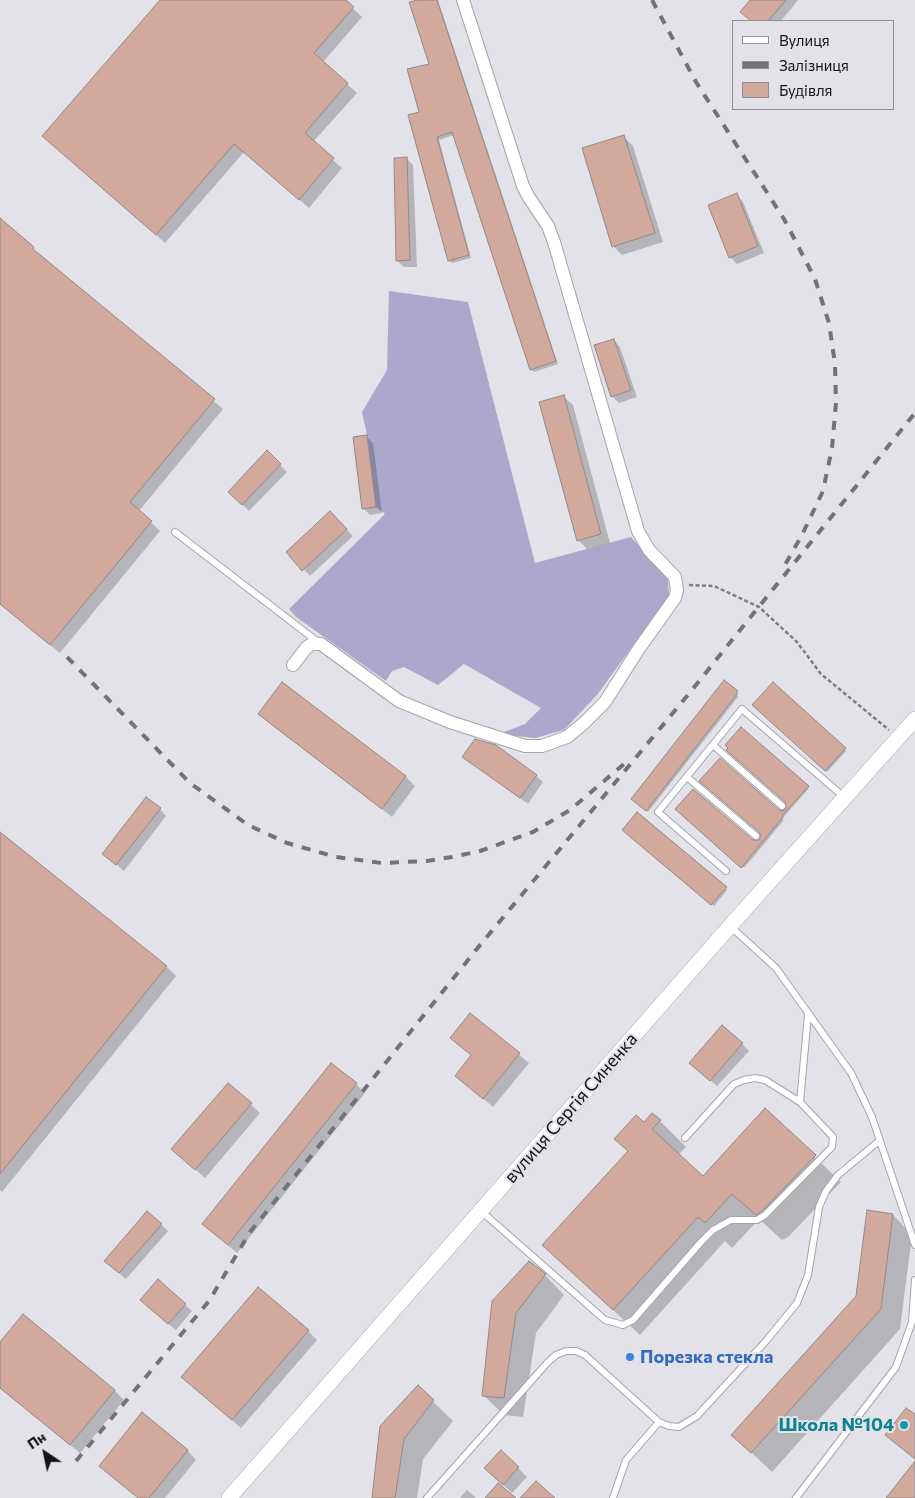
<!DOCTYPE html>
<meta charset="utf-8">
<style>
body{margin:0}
#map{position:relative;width:915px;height:1498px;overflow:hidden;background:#e3e2e8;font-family:Commissioner,sans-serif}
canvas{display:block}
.legend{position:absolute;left:732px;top:20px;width:162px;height:90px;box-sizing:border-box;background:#e3e2e8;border:1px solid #908f94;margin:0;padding:6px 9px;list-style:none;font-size:15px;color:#131315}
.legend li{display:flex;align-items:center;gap:10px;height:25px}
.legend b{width:25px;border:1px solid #908f94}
.north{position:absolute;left:20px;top:1428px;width:50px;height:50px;-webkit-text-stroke:4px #e3e2e8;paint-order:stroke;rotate:326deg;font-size:14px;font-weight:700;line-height:20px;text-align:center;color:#131315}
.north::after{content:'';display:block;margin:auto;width:18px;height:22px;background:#131315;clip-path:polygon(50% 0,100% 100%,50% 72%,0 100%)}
</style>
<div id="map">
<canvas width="915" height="1498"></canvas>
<ul class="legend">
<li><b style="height:6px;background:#fff"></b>Вулиця</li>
<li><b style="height:6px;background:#737276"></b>Залізниця</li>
<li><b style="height:14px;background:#d2a99c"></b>Будівля</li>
</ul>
<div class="north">Пн</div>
</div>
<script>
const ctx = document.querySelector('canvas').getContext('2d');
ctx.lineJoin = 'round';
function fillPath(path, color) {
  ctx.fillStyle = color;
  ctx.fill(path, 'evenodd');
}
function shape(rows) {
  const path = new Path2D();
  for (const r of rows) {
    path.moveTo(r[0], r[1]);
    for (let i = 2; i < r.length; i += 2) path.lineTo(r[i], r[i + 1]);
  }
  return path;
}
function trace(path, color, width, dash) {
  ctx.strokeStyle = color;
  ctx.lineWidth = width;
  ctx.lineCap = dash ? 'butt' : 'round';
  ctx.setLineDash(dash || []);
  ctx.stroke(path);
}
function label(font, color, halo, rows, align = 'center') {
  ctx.font = font + ' Commissioner,sans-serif';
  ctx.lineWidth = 4;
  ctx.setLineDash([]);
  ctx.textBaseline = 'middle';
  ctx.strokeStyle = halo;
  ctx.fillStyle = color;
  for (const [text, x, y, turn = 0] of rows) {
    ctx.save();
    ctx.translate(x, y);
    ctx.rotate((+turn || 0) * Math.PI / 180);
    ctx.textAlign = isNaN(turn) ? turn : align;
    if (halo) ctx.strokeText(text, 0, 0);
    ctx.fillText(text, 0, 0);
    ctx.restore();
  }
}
const forest = shape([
 [389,291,468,302,535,563,631,537,668,579,669,596,597,695,564,730,535,738,499,734,525,724,541,708,464,664,438,685,404,667,392,671,386,681,296,617,289,609,385,514,376,507,367,435,362,412,387,370]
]);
const shadow = shape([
 [162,0,344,0,362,17,323,62,357,93,313,142,342,168,309,208,244,152,165,243,44,136],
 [417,0,438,0,558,364,534,372,531,369,454,135,439,140,471,258,452,263,449,260,420,113,431,65],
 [751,0,798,0,781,21,752,21,748,18],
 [624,137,633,146,663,242,622,255,613,246],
 [406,158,413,165,417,267,404,267,397,260],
 [737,195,743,202,764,253,737,264,730,257],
 [0,220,42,257,223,409,139,511,160,531,60,653,0,604],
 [614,340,620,347,637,397,619,403,612,396],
 [563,396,573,405,610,543,587,549,578,540],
 [367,437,373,443,382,513,370,515,363,508],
 [267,452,287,472,249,511,229,492],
 [330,512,353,536,310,576,287,552],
 [283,684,406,777,415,786,392,817,269,723,260,714],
 [773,684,846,751,827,772,754,705],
 [736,691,738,697,648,812,632,799],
 [741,728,809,788,782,819,784,820,744,868,676,808,752,841,760,841,778,811,783,812,787,810,787,802],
 [464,757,536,776,543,782,528,804,471,763],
 [160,809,166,816,124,871,104,854],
 [637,814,727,890,714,906,624,830],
 [0,833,167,967,176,976,2,1192,0,1190],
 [471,1014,529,1063,493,1107,456,1076,472,1056,452,1038],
 [742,1044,749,1051,717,1086,697,1069],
 [228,1084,260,1113,205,1178,182,1158],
 [356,1084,365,1093,237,1253,203,1224],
 [765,1110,841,1182,788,1237,782,1240,759,1219,732,1248,725,1241,640,1335,543,1245,629,1151,644,1124,660,1121,686,1147,678,1155,703,1178],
 [893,1215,912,1235,900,1329,772,1472,733,1435,857,1297],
 [161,1224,168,1231,126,1279,113,1268],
 [545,1275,564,1295,536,1333,523,1417,504,1415,484,1396,493,1301],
 [185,1305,192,1311,176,1330,148,1307],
 [308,1331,317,1340,241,1428,192,1386],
 [0,1344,114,1390,124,1400,80,1453,0,1388],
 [418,1387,453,1421,423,1459,417,1498,374,1498],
 [187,1450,196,1460,165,1498,138,1498,100,1466],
 [501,1451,527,1477,512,1493,495,1477],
 [467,1490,476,1498,460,1498]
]);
const building = shape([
 [160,0,346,0,354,7,314,53,348,83,305,133,334,158,299,200,234,144,156,235,42,136,160,0],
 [417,0,437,0,556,361,530,370,452,132,437,137,469,255,448,261,408,115,419,112,407,69,429,64,409,2,417,0],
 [750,0,786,0,768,21,751,21,740,12,750,0],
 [624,135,655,233,612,247,582,148,624,135],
 [407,157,410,260,396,261,394,158,407,157],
 [737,193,758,246,729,258,708,205,737,193],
 [0,218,34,247,33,249,215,399,130,502,152,521,50,645,0,604,0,218],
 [614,339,631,390,611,397,594,345,614,339],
 [564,395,601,534,577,541,539,402,564,395],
 [367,435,376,507,362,509,353,437,367,435],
 [267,450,281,464,242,505,228,492,267,450],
 [330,511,347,529,302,571,286,552,330,511],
 [724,680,737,690,737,694,646,811,631,799,724,680],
 [282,682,406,776,382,809,258,714,282,682],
 [773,682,846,748,825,771,752,705,773,682],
 [741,727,809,786,782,816,783,817,741,868,675,809,693,789,753,840,759,840,761,836,759,832,699,781,720,758,779,810,783,811,786,809,785,802,726,750,728,748,725,745,741,727],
 [475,739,496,745,537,775,520,798,462,757,475,739],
 [146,797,161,808,116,865,102,854,146,797],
 [637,812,727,887,711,905,622,830,637,812],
 [0,832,167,966,0,1174,0,832],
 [470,1013,520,1053,483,1099,455,1076,471,1055,450,1038,470,1013],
 [722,1025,743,1043,710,1081,689,1063,722,1025],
 [331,1063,357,1083,228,1245,202,1224,331,1063],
 [228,1083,252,1103,195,1170,171,1149,228,1083],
 [765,1108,816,1155,762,1211,756,1215,732,1194,705,1223,698,1217,613,1310,542,1245,628,1151,614,1139,636,1115,644,1122,652,1113,661,1120,652,1129,703,1176,765,1108],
 [867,1210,893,1214,881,1309,751,1453,731,1435,856,1296,867,1210],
 [147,1211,162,1224,119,1273,104,1261,147,1211],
 [529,1261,546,1274,516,1313,504,1398,482,1396,492,1301,529,1261],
 [158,1279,186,1304,168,1324,140,1300,158,1279],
 [258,1287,309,1330,232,1420,181,1377,258,1287],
 [23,1314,115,1390,70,1445,0,1388,0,1342,23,1314],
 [418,1385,434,1400,404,1439,395,1498,372,1498,380,1426,418,1385],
 [906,1408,915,1414,915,1459,885,1435,906,1408],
 [142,1412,188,1450,149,1498,138,1498,99,1466,142,1412],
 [501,1450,519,1467,503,1485,484,1468,501,1450],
 [915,1461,915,1498,886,1498,915,1461],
 [536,1481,555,1498,520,1498,536,1481],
 [498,1483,516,1498,485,1498,498,1483]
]);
const path = shape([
 [689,585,714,586,759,607,797,642,821,674,889,730]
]);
const service = shape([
 [175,532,318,642],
 [713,745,782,806],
 [687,777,756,836],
 [726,871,658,812,742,709,844,797],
 [730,926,776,968,851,1073,872,1117,915,1245],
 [685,1138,734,1084,744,1080,755,1078,765,1080,800,1102],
 [481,1211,605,1320,623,1325,633,1320,701,1242,713,1230,731,1220,757,1220,765,1215,832,1147,833,1137,800,1102,808,1015],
 [427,1498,548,1362,556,1355,566,1351,576,1351,585,1355,659,1422],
 [613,1498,626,1460,659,1422,669,1426,679,1427,697,1416,766,1341,797,1303,808,1275,819,1207,826,1191,838,1175,879,1141],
 [796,1498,896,1367,912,1322,915,1280]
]);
const minor = shape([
 [293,665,307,647,312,644,321,644,399,701,450,722,525,746,542,746,567,737,584,723,605,702,638,650,675,598,677,590,675,577,649,550,638,531,554,242,548,226,528,196,523,186,463,0]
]);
const tertiary = shape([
 [229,1498,730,926,915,719]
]);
const rail = shape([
 [652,0,696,82,784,219,815,279,829,323,835,364,836,403,832,448,823,491,802,535,782,570],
 [67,657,190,783,248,825,287,843,336,857,382,863,427,861,452,857,480,851,533,832,570,810,624,764],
 [76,1461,209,1301,250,1232,476,950,687,696,915,413]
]);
const markers = [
 [630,1357,5,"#3f7fe0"],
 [904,1425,5,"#0f9aa8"]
];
const streetNames = [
 ["вулиця Сергія Синенка",571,1108,-49]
];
const shopNames = [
 ["Порезка стекла",640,1357]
];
const cultureNames = [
 ["Школа №104",894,1425]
];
fillPath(forest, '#aca8cc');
fillPath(shadow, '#0003');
fillPath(building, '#d2a99c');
trace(building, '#908a88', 1);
trace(service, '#a4a4a9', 8);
trace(minor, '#a4a4a9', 14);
trace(tertiary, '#a4a4a9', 16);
trace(path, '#7e7d81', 2.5, [4, 2.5]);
trace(service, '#fff', 6);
trace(minor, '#fff', 12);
trace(tertiary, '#fff', 15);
trace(rail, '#737276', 4, [9, 9]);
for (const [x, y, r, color] of markers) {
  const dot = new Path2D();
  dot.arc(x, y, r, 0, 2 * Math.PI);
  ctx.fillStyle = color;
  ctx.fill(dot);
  trace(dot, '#e3e2e8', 2);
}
label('18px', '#131315', '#e3e2e8', streetNames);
label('bold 18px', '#366cbe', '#e3e2e8', shopNames, 'left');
label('bold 18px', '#0d838f', '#e3e2e8', cultureNames, 'right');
</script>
